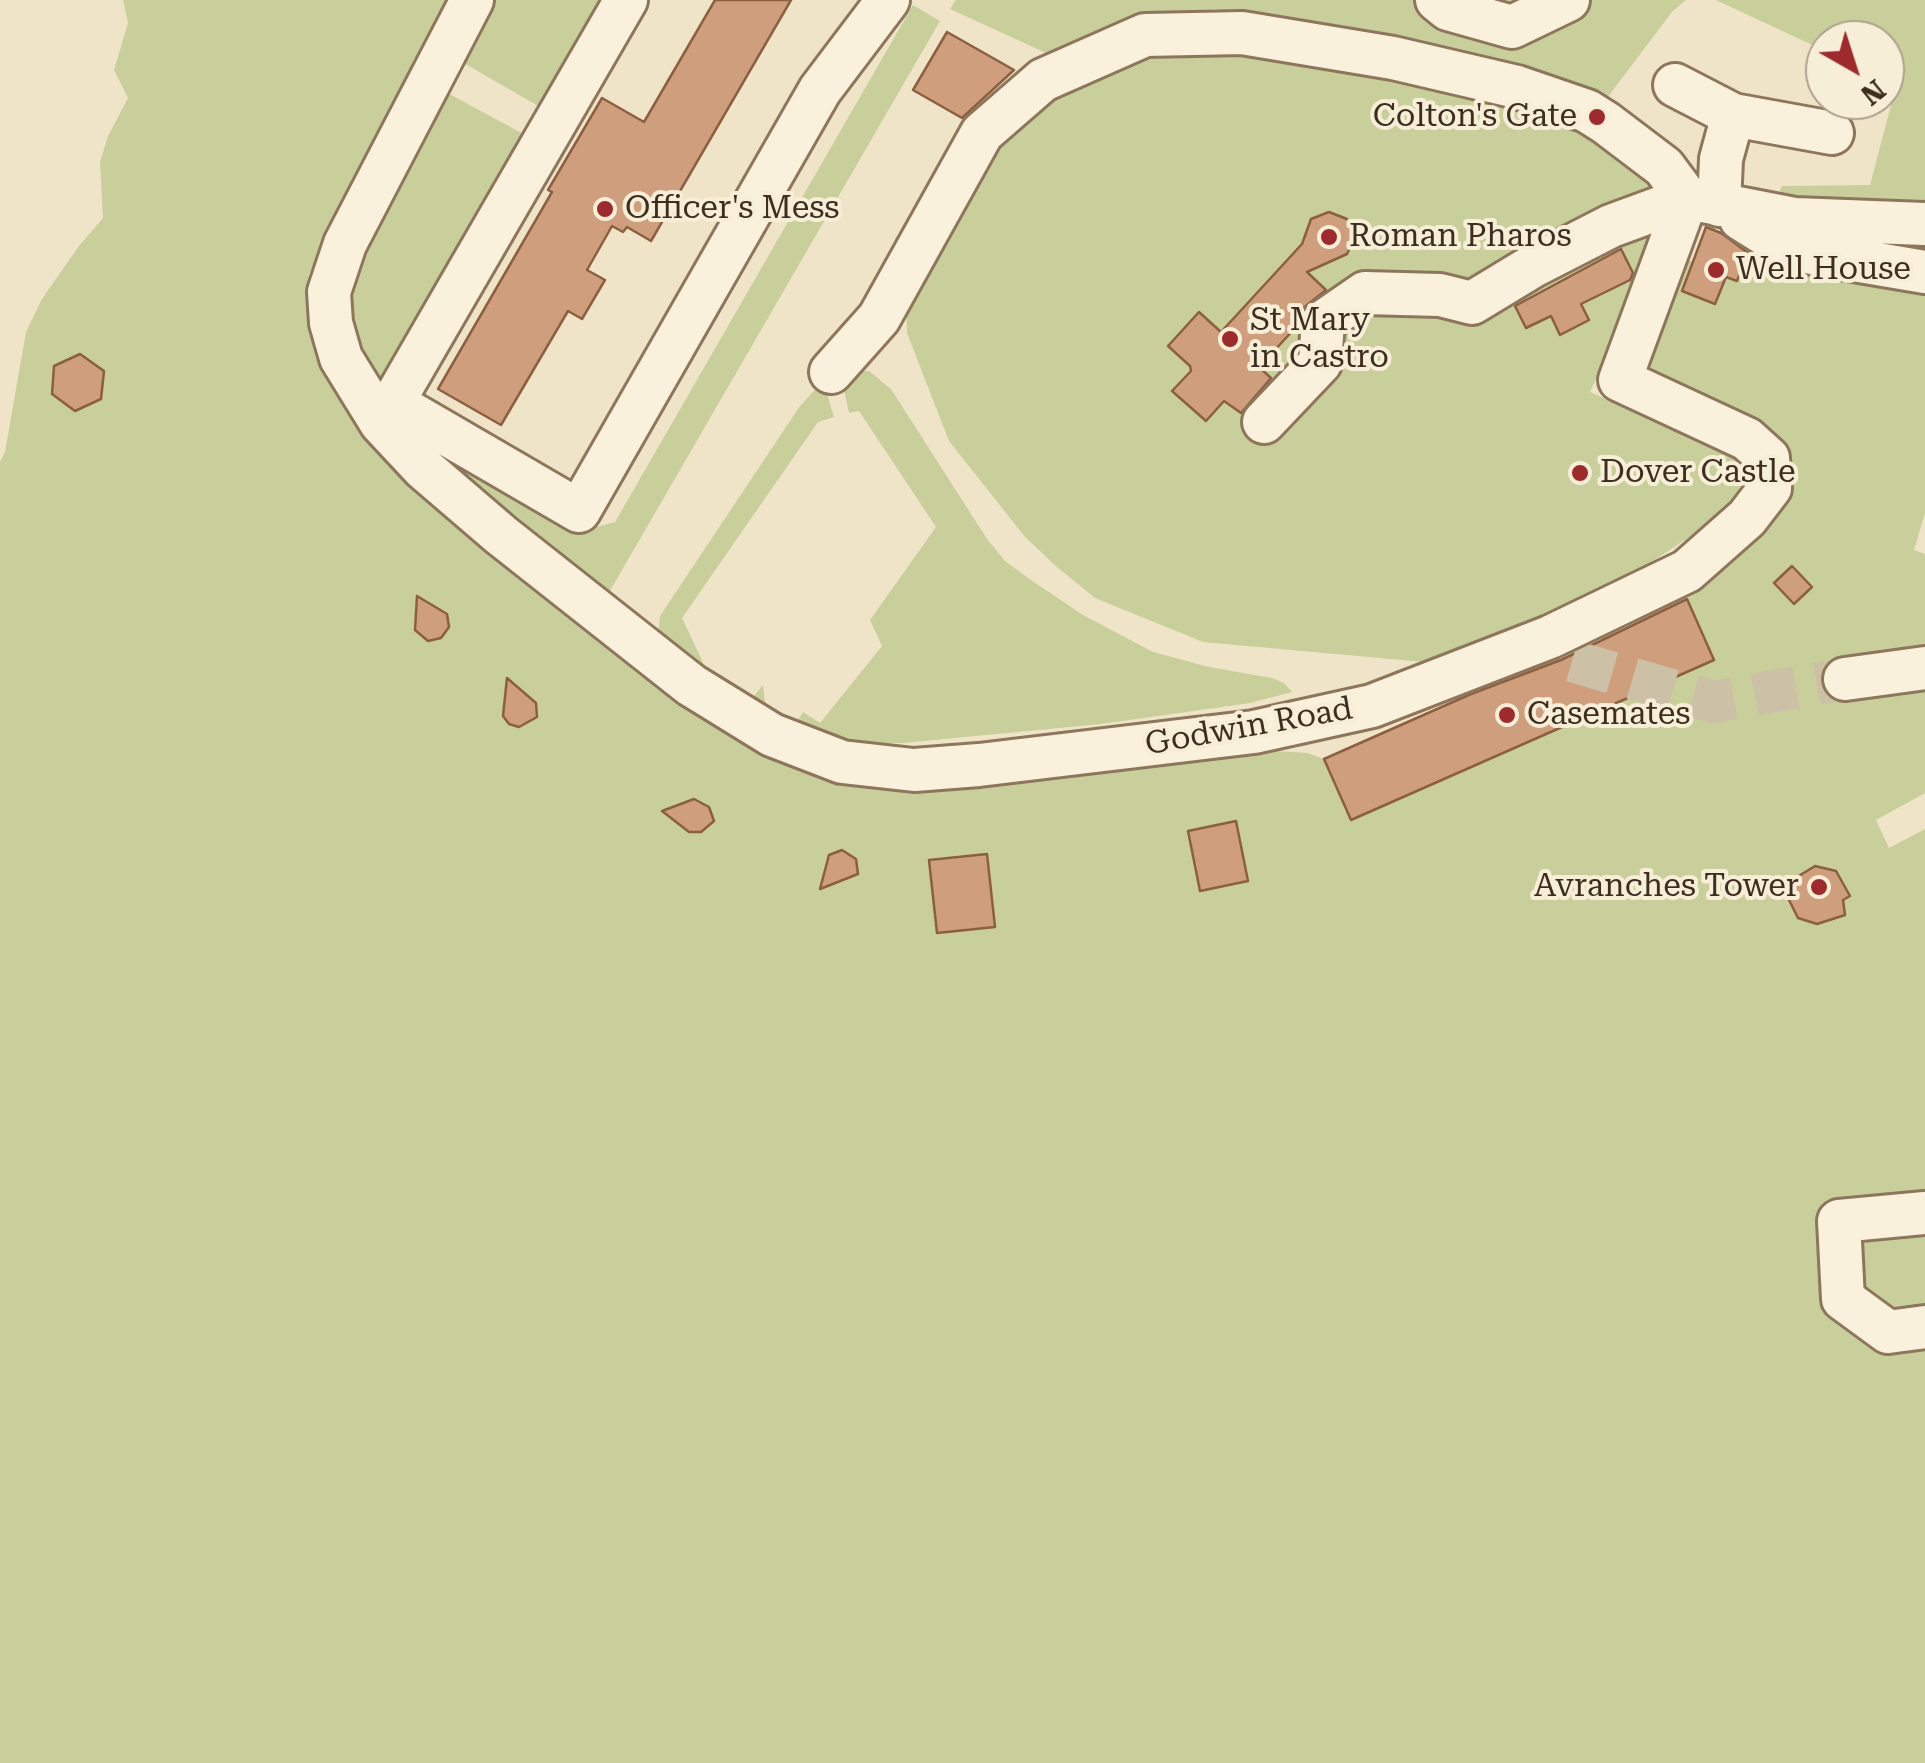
<!DOCTYPE html>
<style>
body{margin:0}
#map{position:relative;width:1925px;height:1763px;overflow:hidden;background:#f0e4c8;font-family:"Roboto Serif",serif}
canvas{display:block}
.north{position:absolute;left:1805px;top:20px;width:100px;height:100px;box-sizing:border-box;background:#f7eed8;border:2px solid #ada18e;border-radius:50%;rotate:141deg;font-size:28px;font-weight:700;line-height:40px;text-align:center;color:#3d2e20}
.north::after{content:'';display:block;margin:auto;width:35px;height:45px;background:#9e2a2b;clip-path:polygon(50% 0,100% 100%,50% 72%,0 100%)}
</style>
<div id="map">
<canvas width="1925" height="1763"></canvas>
<div class="north">N</div>
</div>
<script>
const ctx = document.querySelector('canvas').getContext('2d');
ctx.lineJoin = 'round';
function fillPath(path, color) {
  ctx.fillStyle = color;
  ctx.fill(path, 'evenodd');
}
function shape(rows) {
  const path = new Path2D();
  for (const r of rows) {
    path.moveTo(r[0], r[1]);
    for (let i = 2; i < r.length; i += 2) path.lineTo(r[i], r[i + 1]);
  }
  return path;
}
function trace(path, color, width, dash) {
  ctx.strokeStyle = color;
  ctx.lineWidth = width;
  ctx.lineCap = dash ? 'butt' : 'round';
  ctx.setLineDash(dash || []);
  ctx.stroke(path);
}
function label(font, color, halo, rows, align = 'center') {
  ctx.font = font + ' "Roboto Serif",serif';
  ctx.lineWidth = 8;
  ctx.setLineDash([]);
  ctx.textBaseline = 'middle';
  ctx.strokeStyle = halo;
  ctx.fillStyle = color;
  for (const [text, x, y, turn = 0] of rows) {
    ctx.save();
    ctx.translate(x, y);
    ctx.rotate((+turn || 0) * Math.PI / 180);
    ctx.textAlign = isNaN(turn) ? turn : align;
    if (halo) ctx.strokeText(text, 0, 0);
    ctx.fillText(text, 0, 0);
    ctx.restore();
  }
}
const green = shape([
 [123,0,452,0,309,274,308,310,318,357,338,392,800,759,1203,746,1307,753,1324,759,1351,820,1713,661,1687,599,1782,495,1651,370,1643,346,1678,257,1693,262,1682,291,1715,304,1726,277,1737,281,1751,245,1925,288,1925,513,1914,550,1925,554,1925,661,1838,677,1824,675,1822,693,1836,697,1925,682,1925,793,1876,820,1889,848,1925,829,1925,1763,0,1763,0,462,5,452,26,332,42,299,79,246,103,218,100,162,108,136,128,98,114,70,128,23],
 [81,354,104,370,101,400,75,411,52,394,55,366],
 [493,0,603,0,540,107,460,61],
 [956,0,1562,0,1544,37,1580,0,1686,0,1672,12,1604,102,1215,9,1127,28,1059,59,950,9],
 [1716,0,1925,0,1925,213,1773,207,1782,186,1870,185,1896,86,1885,80,1885,40,1825,40,1825,51],
 [913,5,940,21,607,596,400,429,585,530,615,522],
 [1185,42,1372,66,1579,124,1647,175,1656,194,1659,223,1638,289,1590,392,1749,459,1752,478,1723,515,1618,584,1477,647,1424,662,1203,642,1095,598,1057,567,1025,537,949,441,907,333,906,305,1000,140,1044,99,1101,64],
 [442,90,527,136,386,374,374,378,356,354,347,320,355,259],
 [847,371,869,371,891,389,987,539,1005,561,1031,580,1083,615,1153,652,1209,667,1272,678,1284,683,1292,692,1250,703,1101,724,903,743,834,744,794,726,803,712,820,723,882,646,870,620,936,527,859,411,849,413,840,372],
 [823,381,834,417,818,422,682,618,708,673,748,703,763,685,765,702,754,710,658,633,660,616,800,406]
]);
const building = shape([
 [715,0,791,0,651,241,627,227,623,232,612,226,587,270,605,280,582,319,568,311,501,425,438,389,552,192,548,190,602,98,644,122,715,0],
 [947,32,1014,70,962,118,913,90,947,32],
 [1329,212,1347,219,1355,237,1347,254,1307,272,1326,290,1302,309,1298,325,1259,367,1271,378,1241,413,1224,401,1206,421,1172,391,1191,371,1190,366,1168,346,1199,312,1221,332,1302,244,1311,219,1329,212],
 [1706,227,1721,233,1748,253,1737,281,1726,277,1715,304,1682,291,1706,227],
 [1621,249,1633,273,1630,280,1581,304,1589,320,1560,335,1551,316,1526,328,1515,306,1621,249],
 [80,354,104,371,101,399,75,411,52,394,54,366,80,354],
 [1792,566,1812,587,1794,604,1774,583,1792,566],
 [417,596,447,614,449,627,441,638,428,641,415,630,417,596],
 [1687,599,1714,660,1351,820,1324,759,1471,694,1561,660,1687,599],
 [507,678,536,703,537,717,519,727,509,724,503,716,507,678],
 [694,799,709,807,714,821,701,832,689,832,662,811,694,799],
 [1236,821,1248,881,1200,891,1188,831,1236,821],
 [842,850,856,859,858,874,820,889,829,855,842,850],
 [987,854,995,927,937,933,929,860,987,854],
 [1815,866,1836,871,1850,896,1843,900,1845,915,1817,924,1798,918,1789,900,1797,877,1815,866]
]);
const minorTunnel = shape([
 [1572,661,1713,702,1845,679]
]);
const minor = shape([
 [626,0,381,423,423,468,501,535,691,685,772,735,842,762,914,770,979,765,1254,732,1372,706,1550,637,1687,571,1747,518,1770,488,1768,458,1747,439,1620,380,1687,198,1795,219,1925,224],
 [1437,0,1448,9,1512,27,1568,0],
 [1675,85,1733,115],
 [1719,205,1721,159,1733,115,1832,133],
 [1741,219,1789,249,1925,272],
 [831,372,879,318,982,133,1043,80,1145,35,1242,33,1393,58,1517,87,1587,111,1606,123,1664,167,1687,198,1611,226,1533,266,1472,303,1440,295,1365,293,1323,322,1320,363,1264,422],
 [395,404,579,511,820,90,888,0],
 [381,423,341,358,331,323,329,292,345,244,472,0],
 [1845,679,1925,668],
 [1925,1213,1839,1221,1843,1299,1888,1332,1925,1327]
]);
const markers = [
 [1597,117,10,"#9e2a2b"],
 [605,209,10,"#9e2a2b"],
 [1329,237,10,"#9e2a2b"],
 [1716,270,10,"#9e2a2b"],
 [1230,339,10,"#9e2a2b"],
 [1580,473,10,"#9e2a2b"],
 [1507,715,10,"#9e2a2b"],
 [1819,887,10,"#9e2a2b"]
];
const poiNames = [
 ["Colton's Gate",1577,117,"right"],
 ["Officer's Mess",625,209],
 ["Roman Pharos",1349,237],
 ["Well House",1736,270],
 ["St Mary",1250,321],
 ["in Castro",1250,358],
 ["Dover Castle",1600,473],
 ["Casemates",1527,715],
 ["Avranches Tower",1799,887,"right"]
];
const streetNames = [
 ["Godwin Road",1249,727,-10]
];
fillPath(green, '#c9cf9b');
fillPath(building, '#cf9f7d');
trace(building, '#8d5f41', 2.5);
trace(minorTunnel, '#ccc0a6', 42, [42, 21]);
trace(minor, '#8d765c', 48);
trace(minor, '#faf1dc', 42);
for (const [x, y, r, color] of markers) {
  const dot = new Path2D();
  dot.arc(x, y, r, 0, 2 * Math.PI);
  ctx.fillStyle = color;
  ctx.fill(dot);
  trace(dot, '#f7eed8', 4);
}
label('32px', '#3d2e20', '#f7eed8', poiNames, 'left');
label('32px', '#3d2e20', '#f7eed8', streetNames);
</script>
